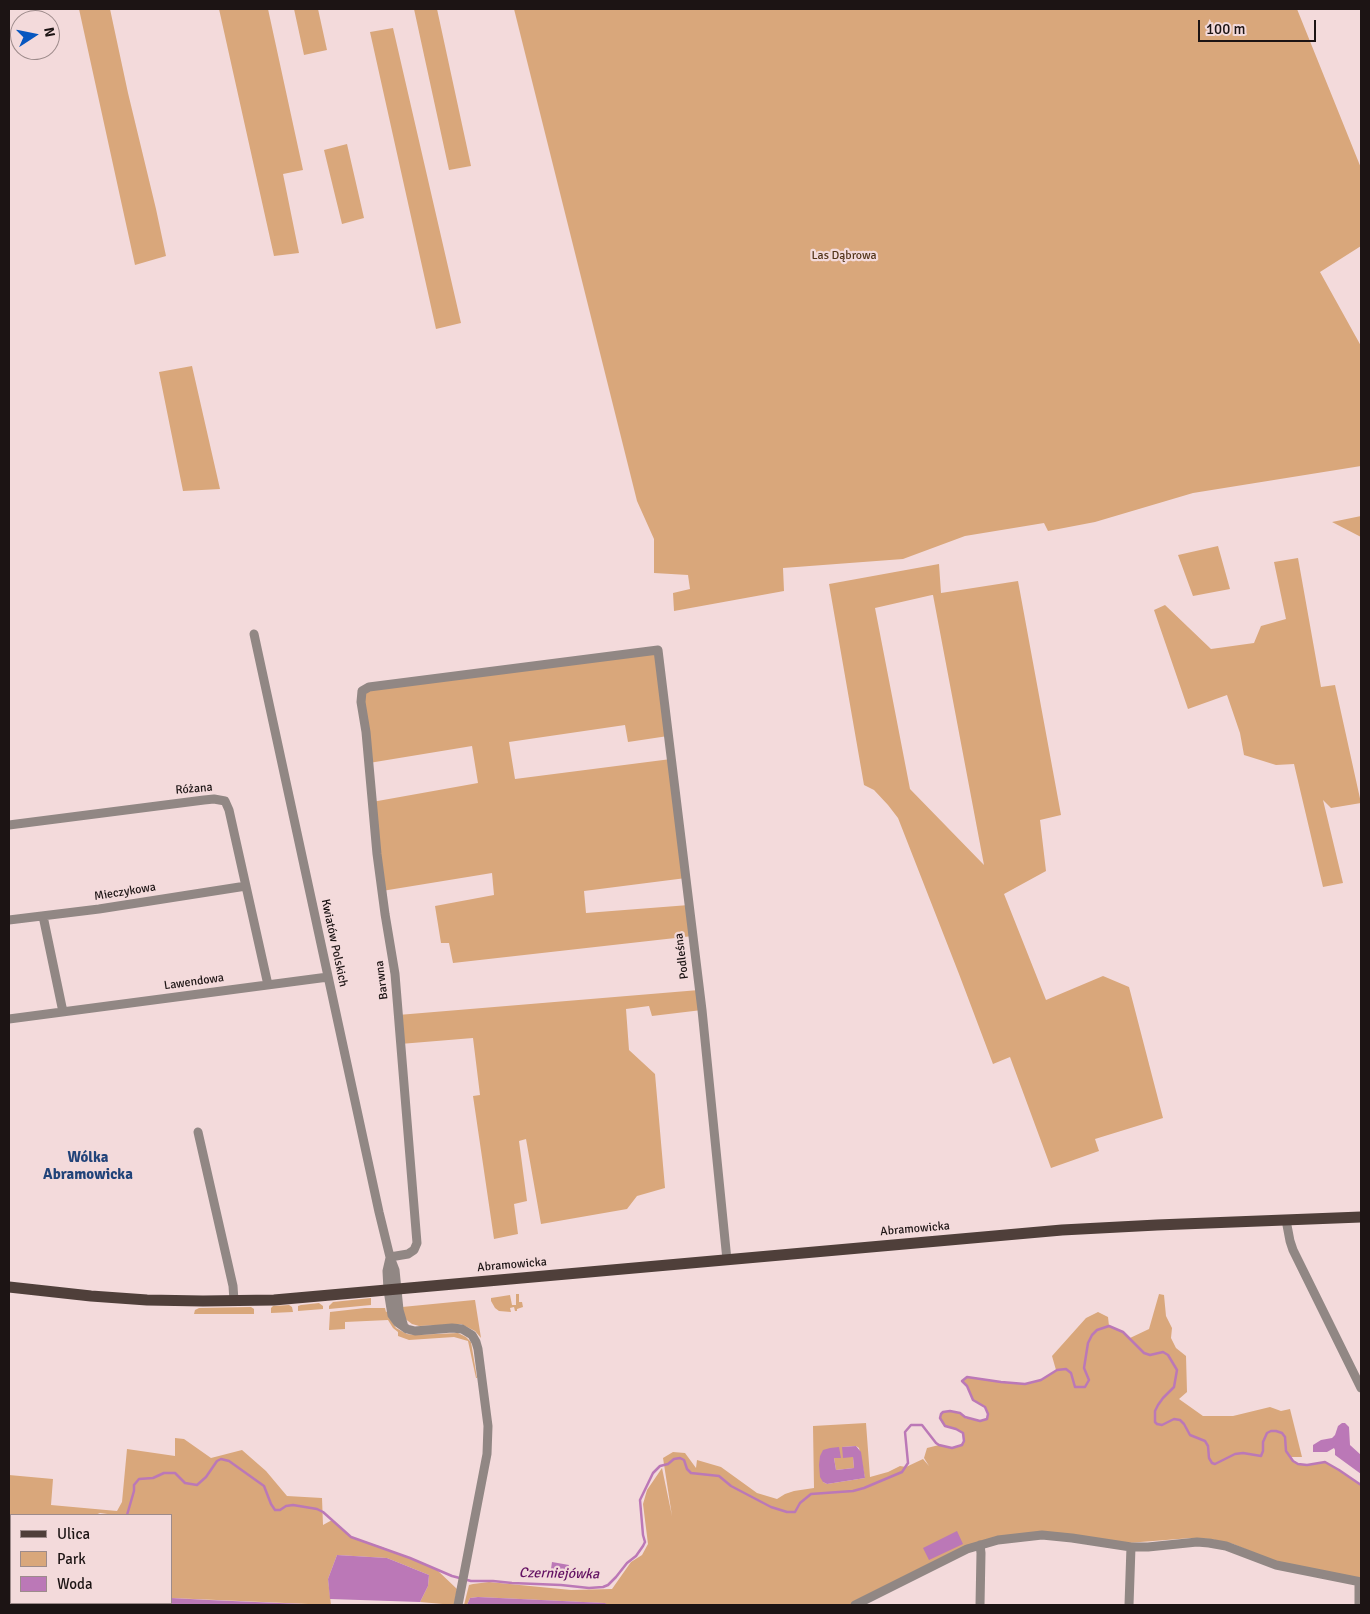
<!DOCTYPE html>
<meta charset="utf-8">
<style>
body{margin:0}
#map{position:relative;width:1370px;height:1614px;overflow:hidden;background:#f3dadb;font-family:Signika,sans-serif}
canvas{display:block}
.frame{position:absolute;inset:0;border:10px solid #1c1414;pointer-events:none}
.legend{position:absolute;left:10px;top:1514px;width:162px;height:90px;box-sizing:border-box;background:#f3dadb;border:1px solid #9d8b8b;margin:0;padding:6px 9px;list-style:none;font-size:15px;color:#1c1414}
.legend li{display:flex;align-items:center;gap:10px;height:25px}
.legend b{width:25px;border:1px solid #9d8b8b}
.north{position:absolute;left:10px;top:10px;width:50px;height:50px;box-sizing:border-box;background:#f3dadb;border:1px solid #9d8b8b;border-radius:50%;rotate:79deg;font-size:14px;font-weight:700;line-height:20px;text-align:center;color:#1c1414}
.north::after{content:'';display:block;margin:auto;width:18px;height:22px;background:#0757c0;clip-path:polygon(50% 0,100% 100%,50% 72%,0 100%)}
.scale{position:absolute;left:1198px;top:20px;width:118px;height:22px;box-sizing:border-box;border:2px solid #1c1414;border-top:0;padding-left:6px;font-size:15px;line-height:18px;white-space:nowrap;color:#1c1414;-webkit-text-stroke:4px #f3dadb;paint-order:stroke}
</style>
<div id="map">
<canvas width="1370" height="1614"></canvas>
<div class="frame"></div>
<ul class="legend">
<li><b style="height:6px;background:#4f3f3a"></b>Ulica</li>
<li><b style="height:14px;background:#d9a77b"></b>Park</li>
<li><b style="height:14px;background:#bb78b7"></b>Woda</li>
</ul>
<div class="north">N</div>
<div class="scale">100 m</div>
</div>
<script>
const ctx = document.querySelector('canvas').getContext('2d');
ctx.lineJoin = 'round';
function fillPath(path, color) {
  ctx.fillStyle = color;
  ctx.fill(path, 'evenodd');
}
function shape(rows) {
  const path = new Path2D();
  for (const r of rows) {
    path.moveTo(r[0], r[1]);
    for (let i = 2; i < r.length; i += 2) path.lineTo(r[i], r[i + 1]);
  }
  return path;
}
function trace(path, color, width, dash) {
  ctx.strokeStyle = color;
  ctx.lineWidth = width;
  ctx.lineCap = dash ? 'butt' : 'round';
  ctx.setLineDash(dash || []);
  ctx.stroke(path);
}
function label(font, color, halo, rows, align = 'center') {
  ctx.font = font + ' Signika,sans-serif';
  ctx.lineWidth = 4.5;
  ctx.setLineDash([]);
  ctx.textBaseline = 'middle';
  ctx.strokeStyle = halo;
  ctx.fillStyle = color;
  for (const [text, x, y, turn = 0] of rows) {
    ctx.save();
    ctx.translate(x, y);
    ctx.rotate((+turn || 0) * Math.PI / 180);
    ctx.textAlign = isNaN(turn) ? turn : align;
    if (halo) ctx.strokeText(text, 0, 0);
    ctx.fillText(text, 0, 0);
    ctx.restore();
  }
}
const green = shape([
 [79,9,110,9,128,93,156,209,166,256,135,265],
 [219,9,268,9,303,170,283,174,299,253,274,256],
 [294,9,318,9,327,50,304,55],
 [414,9,437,9,471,166,449,170],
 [514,9,1297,9,1361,168,1361,246,1320,272,1361,346,1361,466,1193,493,1095,522,1048,531,1044,523,965,536,903,559,783,568,784,591,674,611,673,593,690,589,688,575,654,573,654,539,637,501],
 [393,28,461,323,436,329,370,32],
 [347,144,364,218,342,224,324,150],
 [192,366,220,489,183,491,159,372],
 [1361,516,1361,537,1332,522],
 [1218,546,1230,589,1193,596,1178,555],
 [1298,558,1321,687,1335,685,1361,803,1331,808,1323,800,1343,883,1323,887,1294,764,1276,765,1244,755,1240,733,1227,695,1188,709,1154,610,1165,605,1211,649,1254,643,1261,626,1286,619,1274,562],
 [939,564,941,593,1018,581,1061,815,1040,820,1046,871,1004,894,1046,1000,1103,976,1129,987,1163,1118,1095,1139,1099,1151,1051,1168,1010,1057,993,1064,959,974,898,818,888,805,874,790,864,785,829,584],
 [932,595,933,595,984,865,910,789,875,608],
 [658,650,668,736,628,742,625,725,509,742,515,779,671,759,686,878,584,891,586,913,689,905,693,936,453,963,449,943,441,943,435,906,494,895,492,873,382,891,372,802,478,783,472,746,369,763,362,691],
 [699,990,702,1010,652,1016,649,1006,626,1009,629,1050,655,1074,665,1188,637,1196,627,1209,541,1224,526,1139,519,1141,527,1201,514,1204,518,1234,494,1239,473,1096,480,1095,473,1038,400,1044,398,1015],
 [516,1294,519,1294,519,1302,522,1302,523,1307,517,1309,517,1311,515,1311,514,1307,510,1308,511,1312,499,1311,495,1308,491,1301,491,1298,510,1295,512,1305,516,1305],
 [1159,1294,1164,1295,1166,1316,1172,1328,1171,1338,1176,1348,1186,1356,1187,1392,1179,1399,1203,1416,1233,1416,1270,1407,1281,1411,1290,1409,1302,1457,1289,1457,1298,1464,1307,1465,1325,1462,1339,1470,1361,1485,1361,1578,1277,1562,1233,1544,1211,1539,1191,1538,1128,1543,1102,1539,993,1538,849,1605,608,1605,604,1603,478,1597,470,1598,467,1605,464,1605,469,1585,473,1584,489,1582,571,1590,612,1589,631,1562,642,1555,648,1544,643,1504,647,1490,662,1468,672,1516,663,1458,673,1452,685,1453,696,1468,697,1460,721,1467,757,1493,777,1499,785,1494,794,1491,814,1488,813,1426,866,1423,870,1477,888,1472,900,1466,906,1467,923,1459,929,1466,924,1458,927,1448,939,1445,952,1448,958,1447,964,1441,963,1433,956,1429,945,1426,942,1423,940,1418,941,1414,943,1412,950,1411,960,1413,965,1418,980,1421,987,1419,988,1414,987,1411,985,1407,973,1400,967,1386,962,1381,964,1379,971,1377,1015,1384,1033,1383,1041,1380,1056,1370,1052,1356,1086,1318,1098,1312,1108,1317,1109,1326,1123,1332,1130,1338,1149,1329],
 [856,1446,859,1448,865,1478,827,1484,823,1482,839,1447,834,1458,836,1470,854,1468,853,1457,842,1447],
 [371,1298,371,1305,329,1309,329,1306,333,1302],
 [474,1300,475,1300,481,1338,475,1331,461,1324,419,1326,412,1324,404,1318,402,1307],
 [319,1303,323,1306,323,1309,298,1311,298,1306,301,1305],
 [289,1305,292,1307,293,1312,271,1313,271,1308,273,1306],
 [251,1307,254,1309,254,1314,194,1314,195,1310,199,1308],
 [365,1308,385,1308,386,1312,388,1311,392,1322,396,1328,407,1334,414,1335,458,1333,466,1337,471,1342,477,1378,476,1378,468,1341,454,1337,409,1340,398,1336,398,1332,393,1328,388,1320,345,1322,345,1329,329,1330,330,1312],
 [175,1438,184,1439,211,1458,242,1450,266,1471,287,1496,322,1498,323,1525,332,1520,351,1537,382,1547,436,1569,457,1589,454,1605,420,1602,428,1586,429,1575,387,1558,337,1555,328,1579,331,1605,171,1598,171,1515,115,1515,100,1513,95,1515,11,1515,11,1603,89,1603,89,1605,9,1605,9,1475,53,1479,51,1505,117,1511,122,1502,127,1449,175,1456]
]);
const water = shape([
 [1342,1423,1345,1423,1349,1427,1350,1445,1361,1455,1361,1474,1335,1455,1335,1450,1334,1448,1327,1452,1313,1452,1313,1445,1321,1440,1332,1438,1335,1435,1338,1426],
 [856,1446,861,1452,865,1478,827,1484,823,1482,820,1477,819,1465,820,1456,823,1450,830,1448,839,1447,841,1458,834,1458,836,1470,854,1468,853,1457,843,1458,842,1447],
 [957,1531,963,1544,929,1560,923,1548],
 [337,1555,387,1558,429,1575,428,1586,420,1602,330,1599,328,1579],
 [552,1562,569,1565,567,1572,551,1569],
 [478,1597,605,1603,608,1605,467,1605,470,1598],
 [171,1598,209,1600,325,1605,89,1605,89,1603,171,1603]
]);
const stream = shape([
 [127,1515,134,1491,134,1485,139,1479,153,1478,164,1473,175,1473,185,1483,197,1485,206,1477,217,1461,221,1459,229,1461,264,1486,271,1504,275,1510,280,1510,286,1506,293,1505,317,1509,323,1512,351,1537,410,1558,452,1576,471,1581,493,1581,512,1583,561,1585,589,1588,603,1587,608,1585,616,1577,627,1563,636,1556,643,1546,645,1542,643,1535,640,1500,653,1473,660,1466,668,1464,674,1459,680,1458,684,1460,687,1469,691,1473,719,1476,731,1486,771,1507,787,1512,795,1512,800,1503,811,1494,853,1491,864,1488,902,1472,908,1463,905,1432,911,1425,922,1425,936,1443,939,1445,952,1448,962,1445,964,1441,963,1433,956,1429,945,1426,940,1418,941,1414,943,1412,950,1411,960,1413,965,1417,980,1421,987,1419,988,1414,985,1407,973,1400,967,1386,962,1381,967,1377,1001,1382,1025,1384,1041,1380,1057,1370,1066,1369,1071,1373,1075,1387,1085,1387,1089,1380,1084,1368,1088,1343,1092,1335,1097,1330,1109,1326,1123,1332,1144,1353,1150,1355,1163,1352,1168,1355,1177,1370,1174,1387,1163,1398,1158,1405,1155,1411,1155,1422,1157,1424,1162,1425,1174,1419,1180,1420,1184,1424,1190,1435,1205,1441,1208,1446,1209,1458,1212,1463,1215,1464,1235,1454,1243,1453,1261,1456,1263,1451,1263,1442,1267,1433,1271,1431,1276,1431,1282,1433,1285,1437,1286,1451,1293,1461,1298,1464,1307,1465,1325,1462,1339,1470,1361,1485],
 [9,1598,11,1597]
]);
const minor = shape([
 [254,634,379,1212,390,1257,395,1270,399,1310,404,1327],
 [9,825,204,800,214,799,225,801,229,810,268,985],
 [43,916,63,1012],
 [9,920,99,909,246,886],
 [9,1019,328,977],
 [198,1132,233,1286,234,1301],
 [1286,1220,1290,1241,1293,1250,1361,1388],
 [390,1257,408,1254,414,1250,417,1243,395,974,385,914,377,854,366,732,361,702,362,691,369,687,658,650,702,1010,727,1260],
 [390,1258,387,1271,388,1290,392,1315,397,1322,407,1329,415,1331,452,1328,462,1329,472,1335,476,1342,478,1349,488,1426,487,1454,458,1605],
 [980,1545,981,1553,980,1605],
 [855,1605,967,1549,998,1540,1042,1535,1072,1538,1131,1547,1148,1547,1197,1542,1209,1543,1226,1546,1276,1565,1361,1582],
 [1129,1605,1131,1547],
 [1359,1605,1359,1582]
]);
const major = shape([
 [9,1287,91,1296,147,1300,203,1301,274,1300,1062,1230,1157,1225,1361,1217]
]);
const parkNames = [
 ["Las Dąbrowa",844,256]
];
const streetNames = [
 ["Różana",194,789,-5],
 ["Mieczykowa",125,892,-9],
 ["Kwiatów Polskich",334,943,78],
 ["Podleśna",682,956,-97],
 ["Barwna",382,980,-97],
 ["Lawendowa",194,982,-8],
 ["Abramowicka",915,1229,-5],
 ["Abramowicka",512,1265,-5]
];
const waterNames = [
 ["Czerniejówka",559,1574,1]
];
const quarterNames = [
 ["Wólka",88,1158],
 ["Abramowicka",88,1175]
];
fillPath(green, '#d9a77b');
fillPath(water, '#bb78b7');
trace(stream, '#bb78b7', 2.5);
trace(minor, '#918784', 9);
trace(major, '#4f3f3a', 11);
label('12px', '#54361b', '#f3dadb', parkNames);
label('12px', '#1c1414', '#f3dadb', streetNames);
label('italic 14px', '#631162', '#f3dadb', waterNames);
label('bold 15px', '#214379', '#f3dadb', quarterNames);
</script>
